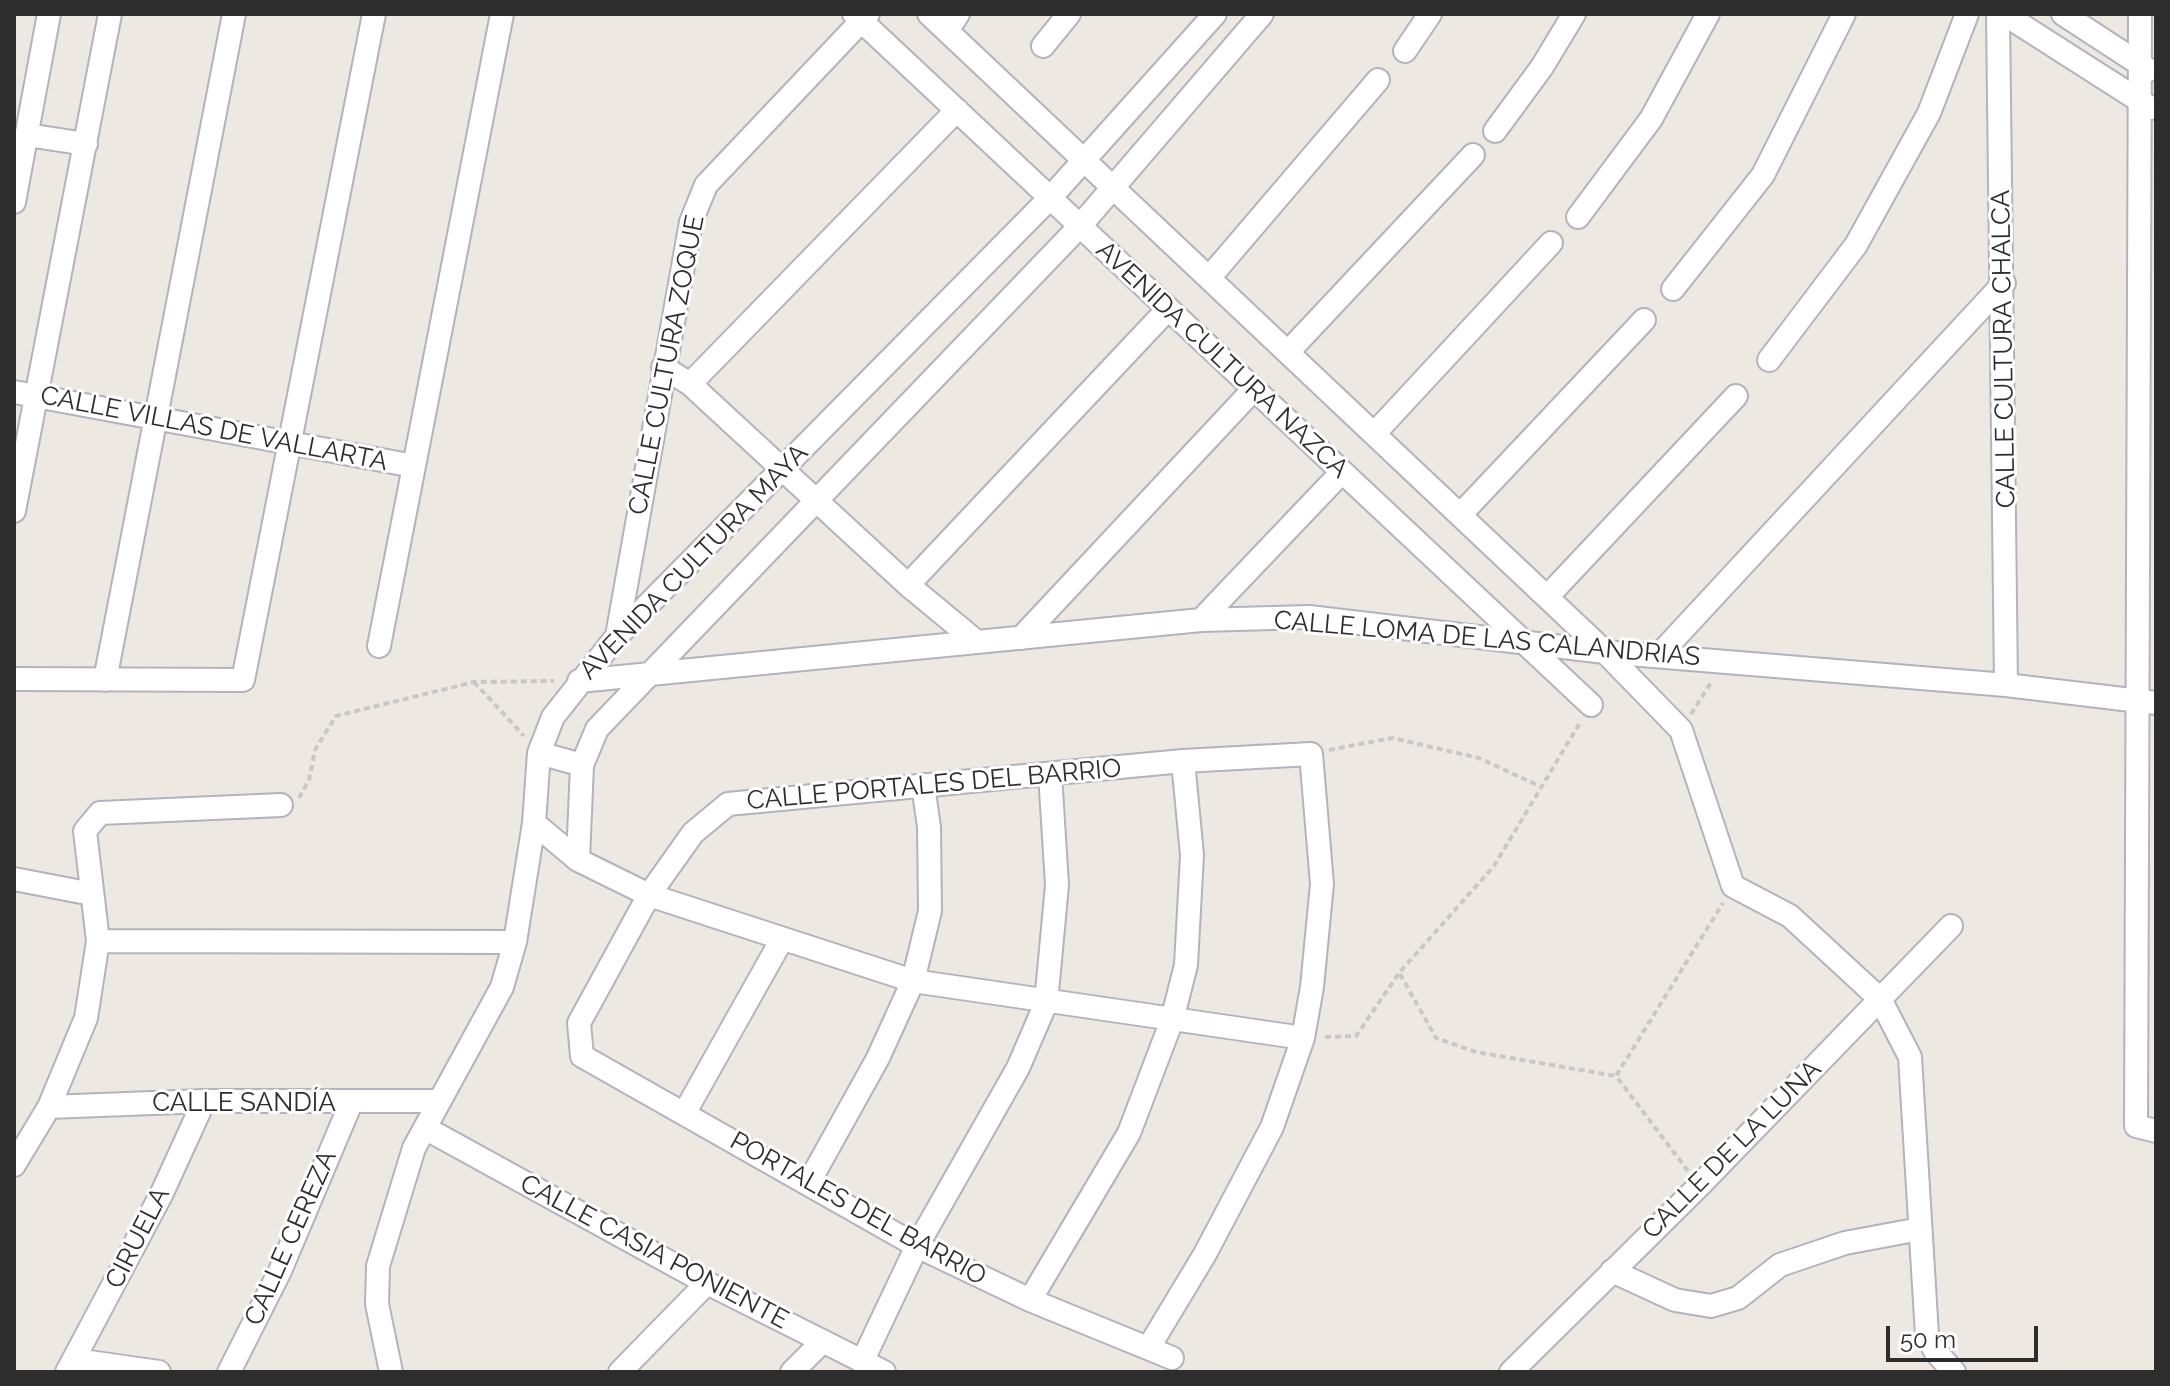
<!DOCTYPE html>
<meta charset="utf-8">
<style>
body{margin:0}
#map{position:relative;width:2170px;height:1386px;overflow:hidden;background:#ede9e2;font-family:Raleway,sans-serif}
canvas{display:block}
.frame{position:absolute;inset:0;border:16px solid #2d2d2d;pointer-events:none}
.scale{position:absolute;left:1886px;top:1326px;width:152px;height:36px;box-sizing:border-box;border:4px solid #2d2d2d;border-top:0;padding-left:10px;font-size:24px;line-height:28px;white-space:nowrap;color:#2d2d2d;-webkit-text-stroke:6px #fff;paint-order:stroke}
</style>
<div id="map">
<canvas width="2170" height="1386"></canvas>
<div class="frame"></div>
<div class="scale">50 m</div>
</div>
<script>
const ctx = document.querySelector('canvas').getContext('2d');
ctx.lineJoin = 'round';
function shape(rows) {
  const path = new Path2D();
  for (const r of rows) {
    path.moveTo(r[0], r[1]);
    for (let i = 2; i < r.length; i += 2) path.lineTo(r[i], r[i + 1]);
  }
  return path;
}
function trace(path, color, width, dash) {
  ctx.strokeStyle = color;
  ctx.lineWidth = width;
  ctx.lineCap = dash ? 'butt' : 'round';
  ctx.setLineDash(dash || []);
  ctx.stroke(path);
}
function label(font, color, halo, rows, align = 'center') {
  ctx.font = font + ' Raleway,sans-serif';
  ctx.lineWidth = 6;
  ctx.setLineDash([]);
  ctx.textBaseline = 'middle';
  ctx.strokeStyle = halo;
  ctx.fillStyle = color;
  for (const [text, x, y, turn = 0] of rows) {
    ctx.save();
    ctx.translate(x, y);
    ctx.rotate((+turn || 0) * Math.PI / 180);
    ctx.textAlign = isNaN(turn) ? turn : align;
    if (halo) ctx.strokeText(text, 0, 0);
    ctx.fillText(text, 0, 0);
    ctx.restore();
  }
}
const path = shape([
 [474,682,524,736],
 [1691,714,1712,681],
 [1329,750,1392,738,1479,758,1539,786],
 [299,798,309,780,315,750,336,716,474,682,554,681],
 [1400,974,1436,1038,1476,1052,1616,1076],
 [1325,1037,1356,1036,1399,973,1494,866,1581,721],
 [1688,1171,1616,1076,1723,903]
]);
const minor = shape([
 [854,14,1591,705],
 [929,14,1605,652,1681,730,1733,886,1790,916,1880,999,1910,1057,1927,1335,1935,1351,1954,1372],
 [1998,14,2006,685],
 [2004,14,2151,108],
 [2063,14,2149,70],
 [2140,14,2136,1126,2156,1131],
 [947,31,958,14],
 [1043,46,1069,14],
 [1405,51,1430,14],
 [1495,131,1542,67,1574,14],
 [27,135,86,144],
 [14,202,49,14],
 [1578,217,1651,119,1708,14],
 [1209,278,1378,80],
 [1673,289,1763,175,1844,14],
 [1288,352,1473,155],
 [1769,360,1856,245,1929,113,1967,14],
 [663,367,690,384,908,585,977,642],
 [690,384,957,110],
 [14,392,414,466],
 [1374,434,1551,243],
 [14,511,110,14],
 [1460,515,1644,320],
 [908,585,1168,309],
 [1547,597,1736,396],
 [1201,620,1342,472],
 [617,636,691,222,706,185,868,14],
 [1021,638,1254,389],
 [379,646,502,14],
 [1660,654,2004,283],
 [14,679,243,680,374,14],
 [105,680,234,14],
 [579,681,1201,620,1309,617,1605,652,2006,685,2156,703],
 [539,753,582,765],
 [534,823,578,860,649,895,913,981,1303,1038],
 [578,860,582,765,597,729,1080,226,1262,14],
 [14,879,92,894],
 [98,941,515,942],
 [49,1107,204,1101,439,1101],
 [685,1112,781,941],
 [425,1128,707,1283,884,1372],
 [14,1165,49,1107,86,1018,98,941,85,831,100,813,281,805],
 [808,1184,878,1058,913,981,930,911,929,827,923,785],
 [1612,1271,1675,1300,1711,1306,1738,1298,1780,1265,1845,1243,1920,1229],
 [1030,1300,1129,1133,1172,1020,1186,965,1192,855,1183,761],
 [1149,1347,1205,1254,1272,1127,1303,1038,1312,987,1322,884,1311,754,1183,761,728,804,693,833,649,895,579,1023,582,1056,917,1246,1030,1300,1172,1358],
 [75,1360,159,1372],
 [862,1362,917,1246,1018,1068,1046,1003,1057,885,1050,774],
 [67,1372,162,1193,204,1101],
 [229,1372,280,1271,351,1103],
 [391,1372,377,1304,378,1266,414,1148,502,987,515,942,534,823,539,753,553,717,617,636,1050,198,1215,14],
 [620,1372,707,1283],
 [792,1372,821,1343],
 [1511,1372,1699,1186,1951,926]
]);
const streetNames = [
 ["CALLE CULTURA CHALCA",2004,349,-91],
 ["AVENIDA CULTURA NAZCA",1222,360,43],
 ["CALLE CULTURA ZOQUE",667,365,-79],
 ["CALLE VILLAS DE VALLARTA",214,429,11],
 ["AVENIDA CULTURA MAYA",694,562,-46],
 ["CALLE LOMA DE LAS CALANDRIAS",1487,639,5],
 ["CALLE PORTALES DEL BARRIO",934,785,-5],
 ["CALLE SANDÍA",244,1103],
 ["CALLE DE LA LUNA",1732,1150,-45],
 ["PORTALES DEL BARRIO",858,1209,29],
 ["CIRUELA",138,1238,-63],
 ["CALLE CEREZA",291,1238,-66],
 ["CALLE CASIA PONIENTE",654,1252,28]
];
trace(minor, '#b2b3bc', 26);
trace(path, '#c8c8c8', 4, [6, 4]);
trace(minor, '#fff', 22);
label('26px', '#2d2d2d', '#fff', streetNames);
</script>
